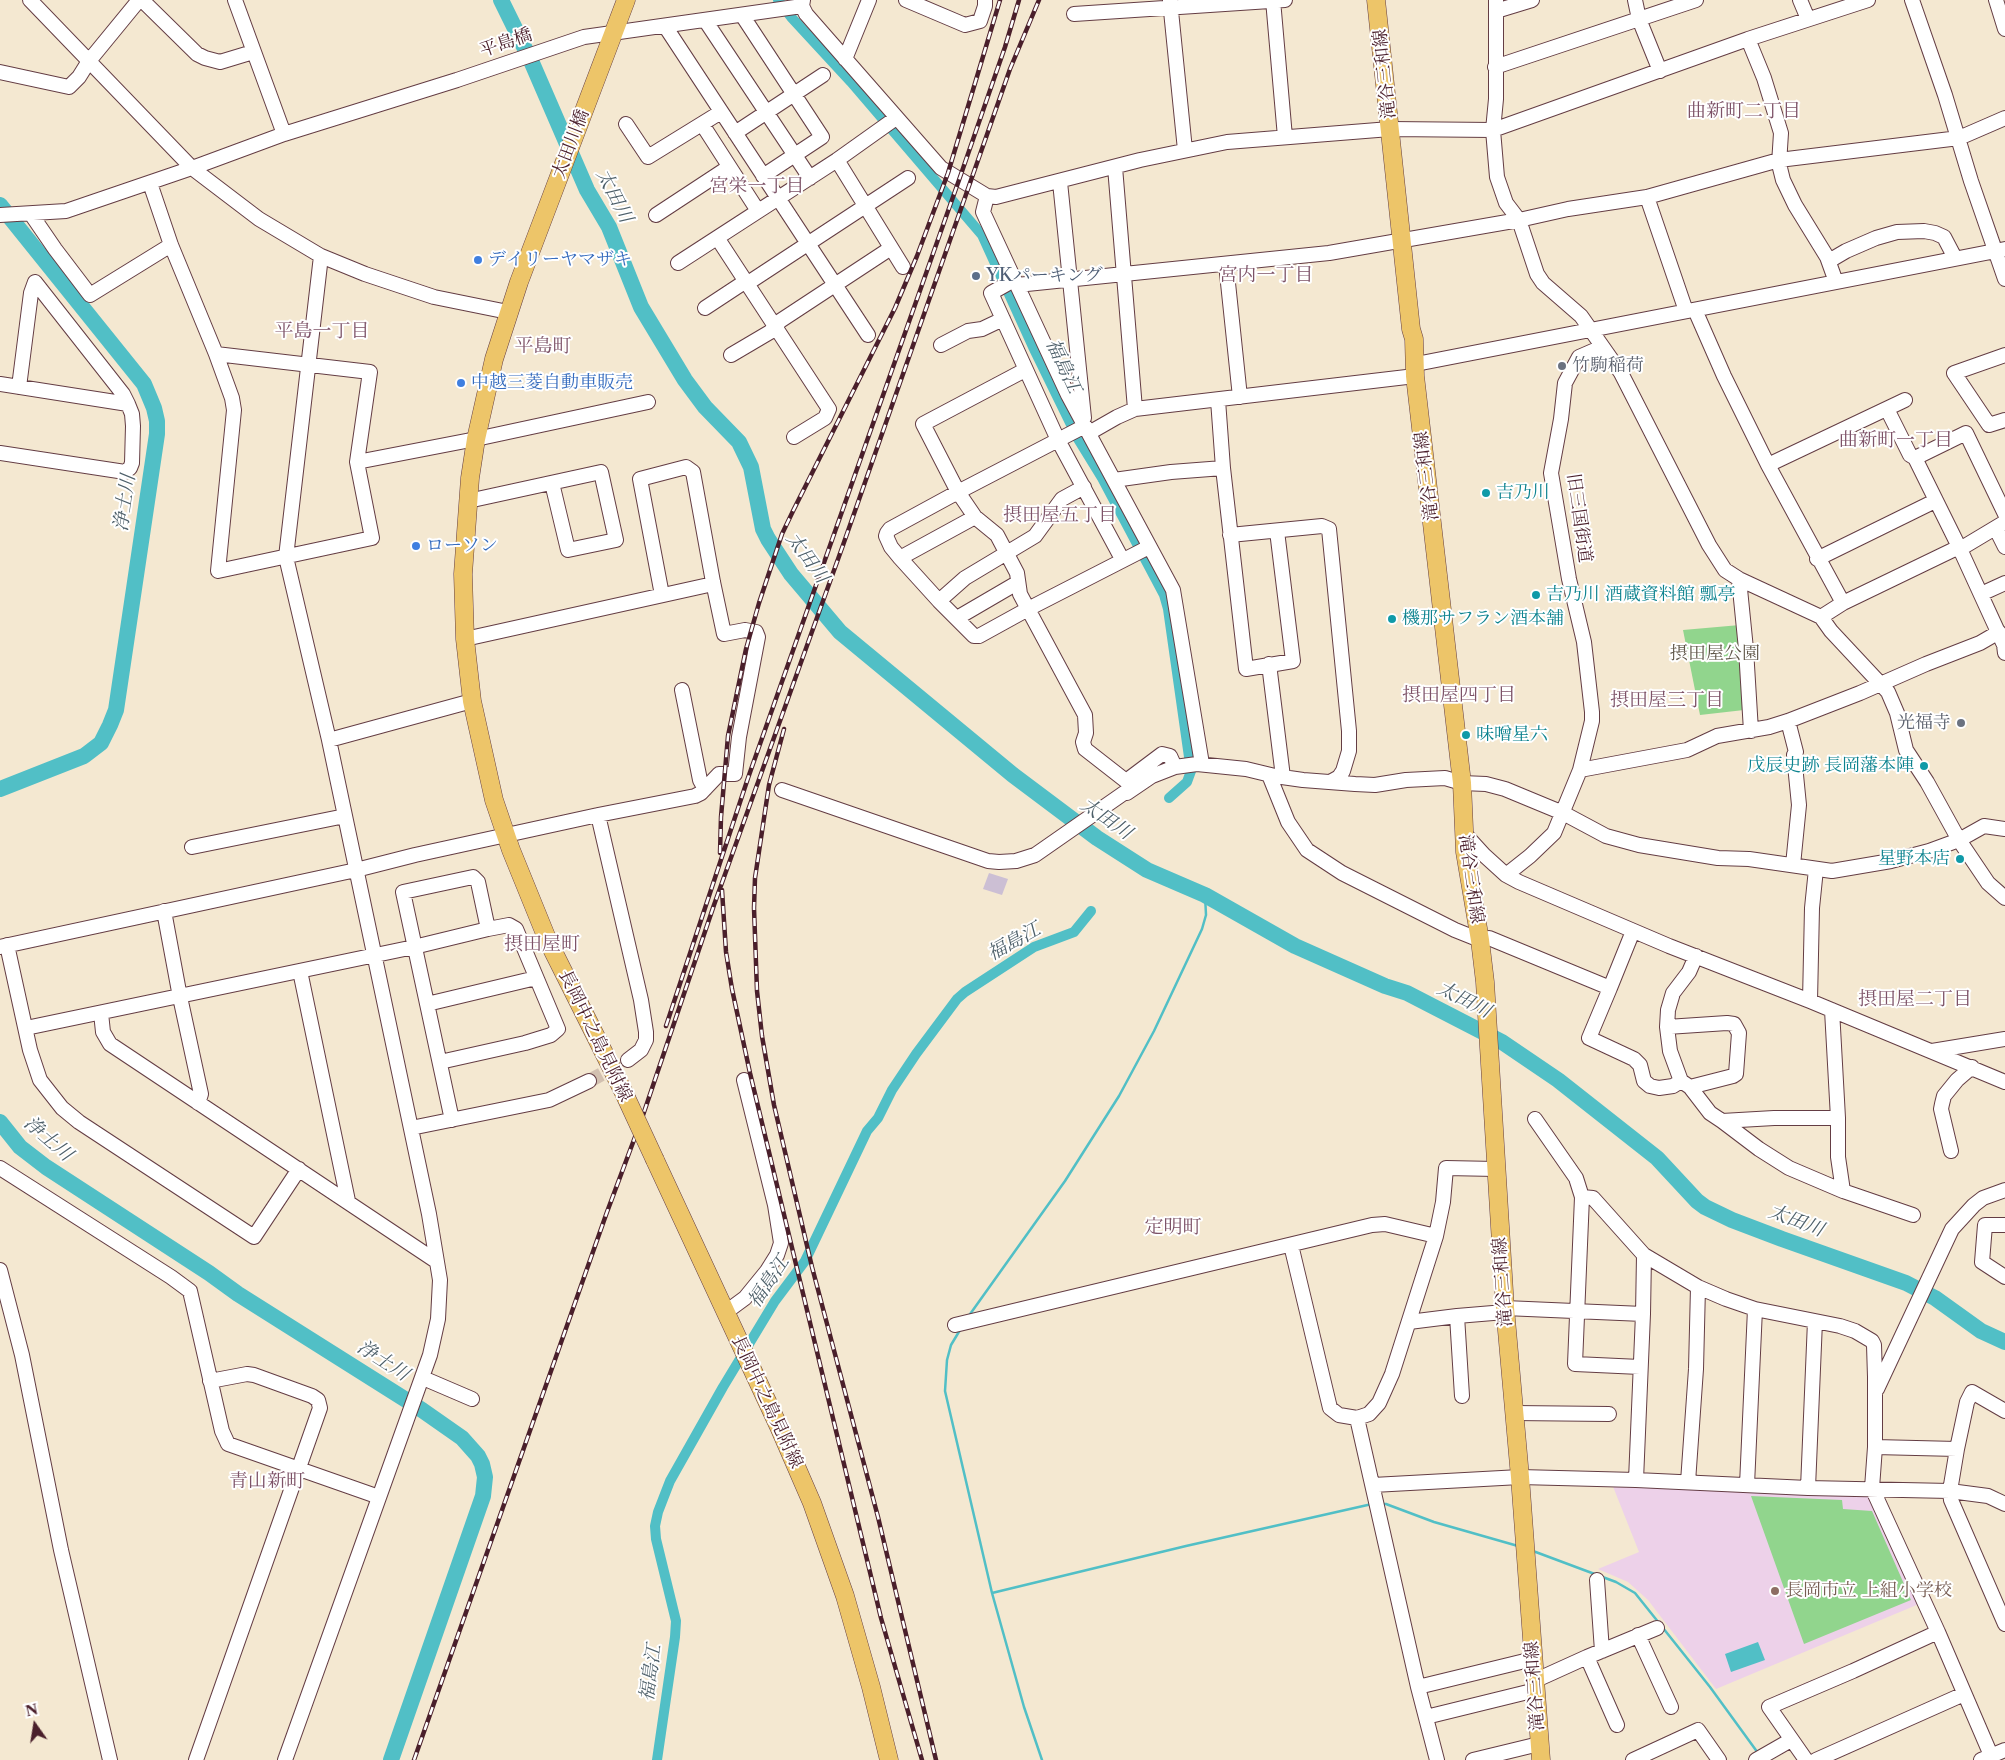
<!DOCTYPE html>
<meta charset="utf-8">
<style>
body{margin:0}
#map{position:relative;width:2005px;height:1760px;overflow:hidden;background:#f4e8d1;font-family:"Libre Caslon Text",serif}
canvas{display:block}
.north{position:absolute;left:10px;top:1700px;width:50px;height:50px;-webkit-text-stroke:4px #fff;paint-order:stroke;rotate:347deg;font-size:14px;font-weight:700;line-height:20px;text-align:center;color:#4a1f2b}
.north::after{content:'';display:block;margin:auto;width:18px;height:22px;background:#4a1f2b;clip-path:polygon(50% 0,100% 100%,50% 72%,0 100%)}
</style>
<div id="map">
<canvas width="2005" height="1760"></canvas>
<div class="north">N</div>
</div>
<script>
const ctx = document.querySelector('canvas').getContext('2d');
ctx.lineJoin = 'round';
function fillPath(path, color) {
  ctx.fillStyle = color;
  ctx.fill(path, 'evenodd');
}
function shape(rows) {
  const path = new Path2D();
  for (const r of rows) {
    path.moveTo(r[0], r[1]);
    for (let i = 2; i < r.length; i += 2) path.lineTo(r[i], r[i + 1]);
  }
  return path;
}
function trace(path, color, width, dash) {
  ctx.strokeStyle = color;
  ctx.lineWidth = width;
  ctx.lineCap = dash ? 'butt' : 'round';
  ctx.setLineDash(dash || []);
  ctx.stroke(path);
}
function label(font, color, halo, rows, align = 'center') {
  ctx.font = font + ' "Libre Caslon Text","Noto Serif JP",serif';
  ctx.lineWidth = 4;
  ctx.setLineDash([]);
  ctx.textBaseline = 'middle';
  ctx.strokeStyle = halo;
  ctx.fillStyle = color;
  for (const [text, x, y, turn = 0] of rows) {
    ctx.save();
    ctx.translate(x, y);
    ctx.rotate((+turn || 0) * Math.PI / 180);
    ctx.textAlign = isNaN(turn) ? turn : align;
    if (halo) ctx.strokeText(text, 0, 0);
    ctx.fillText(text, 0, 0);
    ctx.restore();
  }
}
const built = shape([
 [1612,1484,1870,1496,1919,1604,1716,1689,1648,1600,1628,1582,1598,1569,1639,1552]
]);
const industrial = shape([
 [989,873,1008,879,1002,895,983,889]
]);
const green = shape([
 [1740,625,1744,710,1700,715,1683,630],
 [1751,1496,1842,1500,1843,1509,1872,1511,1911,1600,1804,1644]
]);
const water = shape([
 [1758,1642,1765,1660,1731,1672,1725,1654]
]);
const stream = shape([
 [968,1317,1065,1181,1119,1096,1154,1031,1202,929,1206,915,1205,895],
 [960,1330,951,1345,947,1360,945,1391,992,1593,1024,1707,1042,1760],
 [1380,1504,1386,1504,1434,1522,1518,1546],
 [1533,1551,1616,1582,1635,1593,1659,1623],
 [992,1593,1186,1546,1372,1504],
 [1663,1628,1710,1687,1758,1753]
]);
const canal = shape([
 [778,0,791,17,851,82,982,235,1033,347,1078,439,1102,478,1164,595,1168,609,1191,771,1187,782,1169,798],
 [657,1760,675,1637,676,1621,656,1539,655,1526,658,1512,670,1481,723,1387,775,1301,805,1261,867,1131,878,1118,892,1090,916,1054,957,999,965,992,1034,947,1074,932,1091,911]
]);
const river = shape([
 [501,0,532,63,587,190,609,227,641,307,685,380,705,407,739,442,751,467,763,529,768,539,791,574,840,632,1013,775,1097,838,1147,870,1205,895,1295,946,1385,986,1407,993,1502,1042,1558,1080,1657,1158,1697,1201,1705,1207,1732,1220,1782,1239,1906,1283,1935,1298,1981,1331,2005,1342],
 [0,205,144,384,154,408,157,421,157,434,116,710,110,725,101,743,84,756,0,789],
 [0,1122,20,1147,46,1167,209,1273,238,1294,422,1410,462,1438,478,1456,482,1464,485,1477,483,1496,391,1760]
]);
const minorTunnel = shape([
 [589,1081,628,1060]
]);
const minor = shape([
 [30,0,192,168,259,219,321,256,365,274,434,297,508,312],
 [142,0,197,54,205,58,220,62,253,52],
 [235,0,284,134],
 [906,0,965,25,980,21,985,6,985,0],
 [1273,0,1285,137],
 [1496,0,1496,99,1493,130,1497,177,1506,203,1519,220,1537,274,1543,283,1581,316,1621,373,1709,545,1725,570,1739,579,1821,617,1831,631,1888,692,1897,713,1906,750,1927,782,1959,840,1988,883,2005,898],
 [1635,0,1639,19,1660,71],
 [1800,0,1808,19],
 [1912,0,1945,95,1971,181,2005,279],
 [1996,0,2005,29],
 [1170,1,1185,150],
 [802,6,806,14,941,168,987,196,996,197,1140,160,1227,142,1390,129,1493,130,1748,39,1868,0],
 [1496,11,1532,0],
 [1074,14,1285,0],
 [742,15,822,137,763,176],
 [705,20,810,178],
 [665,26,868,335],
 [1748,39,1764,78,1781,133,1779,164,1783,180,1795,205,1827,257,1836,282],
 [845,59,869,0],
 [1495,67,1696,0],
 [0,72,69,87,79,77,89,61,139,0],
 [626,124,648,157,721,112],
 [702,124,758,211],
 [735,133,823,75],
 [837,160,903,267],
 [1115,167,1135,409],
 [1060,182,1084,418],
 [150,183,171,245,216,354,232,398,234,410,218,571,372,538,357,462,370,372,216,354],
 [987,196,983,212,1068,395,1173,590,1202,764],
 [1647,197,1686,311],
 [31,214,55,249,90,295,171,245],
 [0,215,66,211,192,168,284,134,457,80,584,37,802,6,803,0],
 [656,215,729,167],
 [718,239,829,409,825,418,794,437],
 [1829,261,1846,251,1876,238,1897,232,1924,231,1935,233,1944,237,1955,258],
 [678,263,837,160,896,118],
 [1226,264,1240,397],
 [1014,280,991,293,1058,440,1122,559],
 [748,283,908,178],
 [1017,285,1329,253,1519,220,1568,209,1647,197,1779,160,1959,138,2005,118],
 [705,308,746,281],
 [1695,310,1724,376,1768,465,1843,603],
 [941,345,968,331,982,329,1003,319],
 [731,355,770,332,780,321,891,248],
 [2005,355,1954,373,1989,425,2005,420],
 [1416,364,2005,249],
 [1025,370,923,424,958,492,975,517,997,535,1017,573,1020,594,1028,609,979,636,974,636,939,601,900,558,891,547,886,536,887,533,890,529,958,492,1085,426],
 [0,384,128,404],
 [1218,400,1223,468,1246,669,1293,661,1277,531],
 [1887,409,1910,455,1915,458,1960,549,2004,645,2005,653],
 [1089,433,1117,417,1135,409,1415,376],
 [0,453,125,472,130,468,132,463,133,426,132,414,128,404,123,394,35,282,31,293,19,387],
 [1915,458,1966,433,2005,514],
 [357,462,476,439,648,402],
 [1768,465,1905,400],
 [1114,480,1171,472,1223,468],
 [468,501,601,472,616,540,568,550,552,483],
 [1996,529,2005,547],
 [1230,535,1322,526,1329,529,1349,731,1349,751,1343,771,1339,777,1330,782],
 [1149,547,1028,609,1085,715,1086,733,1083,742,1085,749,1126,781,1162,754,1170,756,1175,767],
 [1960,549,2005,522],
 [900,558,975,517],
 [1817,559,1935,501],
 [1739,579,1746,649,1751,731],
 [1981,594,2005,583],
 [939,601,965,578,1035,536,1062,499,1084,487],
 [1821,617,1843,603,1959,547],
 [957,618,1017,583],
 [465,639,713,584],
 [1269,664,1283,777],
 [682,690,700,780,705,789],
 [1788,721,1796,752,1794,755,1799,805,1793,865],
 [329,740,472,701],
 [1580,770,1687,750,1717,736,1769,727,1788,721,1860,693,1926,664,1980,643,1999,632],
 [1269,775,1288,822,1307,850,1342,873,1455,930,1480,940,1489,938,1610,988,1633,931],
 [782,790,988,861,999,862,1016,861,1035,855,1124,793,1127,793,1152,776,1175,767,1197,764,1246,769,1275,776,1303,780,1355,784,1375,785,1406,780,1445,778,1462,783,1486,784,1505,789,1563,813,1606,836,1639,845,1718,858,1749,859,1832,871,1891,861,1929,851,1959,840,1984,826,2005,829],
 [598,815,641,1000,646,1032,646,1040,641,1050,628,1060],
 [1463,832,1484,855,1506,875,1519,882,1669,946,1810,1001,2005,1082],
 [192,847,345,816],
 [1506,875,1530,856,1554,833,1580,770,1592,721,1592,712,1584,642,1569,579,1551,473,1561,419,1565,383,1579,357,1602,347],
 [164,911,180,997,201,1094,198,1103],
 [7,945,30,1050,40,1080,62,1108,79,1122,254,1237,299,1169],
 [0,947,356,870,415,855,598,815,695,796,701,793,719,774,735,774,739,737,758,637,756,632,745,630,724,634,713,582,693,472,686,467,640,479,662,595],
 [300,971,348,1201],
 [1610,988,1589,1038,1634,1059,1640,1065,1644,1081,1650,1086,1659,1088,1673,1086,1681,1081],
 [1810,1001,1812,908,1816,869],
 [427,1004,536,978],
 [101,1013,103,1032,110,1044,436,1261],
 [1667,1027,1670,1051,1681,1081,1690,1087,1710,1113,1722,1121,1774,1118,1838,1118,1832,1010],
 [26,1028,414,947,488,929],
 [1932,1051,2005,1039],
 [440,1062,525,1043,551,1035,558,1029,516,929,509,925,488,929,478,882,473,877,403,892,452,1120],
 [1690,1087,1733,1076,1736,1074,1739,1033,1734,1024,1727,1023,1667,1027,1668,1010,1673,993,1689,972,1696,956],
 [1535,1119,1576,1178,1582,1197],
 [1722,1121,1759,1149,1789,1168,1843,1191,1838,1157,1838,1118],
 [411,1128,549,1100,589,1081],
 [1951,1151,1941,1109,1942,1104,1944,1096,1957,1080,1972,1067],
 [0,1168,171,1277,190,1291,222,1431,228,1444,379,1497],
 [1843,1191,1913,1215],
 [2005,1225,1985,1225,1982,1262,2005,1277],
 [1291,1245,1330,1408,1339,1415,1357,1418,1369,1414,1379,1403,1392,1374,1436,1236,1443,1202,1446,1168,1496,1169],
 [0,1270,22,1355,61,1550,110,1760],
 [1505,1308,1643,1314],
 [726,1312,745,1298,767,1271,777,1255,781,1243,775,1205,744,1080],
 [1457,1316,1462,1396],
 [1409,1322,1457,1316,1505,1312],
 [955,1325,1372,1225,1385,1224,1436,1236],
 [1640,1367,1575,1364,1582,1197,1593,1198,1644,1255],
 [423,1378,472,1399],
 [1877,1389,1952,1229,1974,1205,1983,1198,2005,1190],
 [2005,1411,1972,1392,1967,1402,1957,1449,1950,1491,1951,1500,2005,1624],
 [1514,1413,1609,1414],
 [1357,1418,1418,1687,1437,1760],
 [1875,1447,1957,1449],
 [1636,1480,1643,1314,1644,1255,1698,1287,1726,1299,1755,1309,1840,1326,1855,1331,1872,1341,1874,1345,1875,1377,1875,1447,1872,1488,1938,1632,1993,1760],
 [1688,1482,1696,1369,1698,1287],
 [1373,1485,1520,1477,1636,1480,1808,1488,1950,1491,1988,1496,2005,1504],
 [1747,1485,1755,1309],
 [1808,1488,1815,1321],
 [1597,1580,1602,1651],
 [1638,1635,1671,1707],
 [1587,1657,1617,1725],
 [1534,1681,1587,1657,1657,1628],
 [1418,1687,1533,1659],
 [1426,1717,1536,1690],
 [196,1760,320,1408,318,1400,312,1396,254,1375,247,1374,210,1381],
 [285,1760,430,1355,438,1319,440,1280,429,1214,329,740,286,557,321,256],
 [1473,1760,1539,1744],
 [1633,1760,1698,1730,1719,1760],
 [1756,1760,1791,1740],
 [1806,1760,1769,1707,1853,1671,1938,1632],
 [1816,1760,1964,1694],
 [1981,1760,2005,1750]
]);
const major = shape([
 [1376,0,1411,329,1414,339,1415,376,1462,783,1465,852,1480,940,1485,982,1505,1308,1520,1477,1541,1760],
 [624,1093,548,941,511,850,494,800,472,701,465,639,463,574,470,478,476,439,494,359,519,282,626,0],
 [655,1160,779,1427,812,1503,845,1596,871,1687,889,1760]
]);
const rail = shape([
 [784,729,769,785,755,878,754,908,757,991,762,1036,774,1105,812,1267,878,1517,936,1760],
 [720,853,721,817,728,736,746,649,759,603,782,534,793,511,895,308,917,256,948,173,1000,0],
 [722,890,726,952,732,989,750,1073,881,1618,922,1760],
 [666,1026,748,778,959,180,1005,47,1019,0],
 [414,1760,607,1212,641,1121,714,905,842,548,1010,69,1039,0]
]);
const majorBridge = shape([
 [624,1093,655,1160]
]);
const markers = [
 [478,260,5,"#3f7fe0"],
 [976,276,5,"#5c6f8a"],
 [1562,366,5,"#6b7280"],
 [461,383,5,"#3f7fe0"],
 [1486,493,5,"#0f9aa8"],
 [416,546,5,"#3f7fe0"],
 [1536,595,5,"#0f9aa8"],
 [1392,619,5,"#0f9aa8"],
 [1961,723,5,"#6b7280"],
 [1466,735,5,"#0f9aa8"],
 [1924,766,5,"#0f9aa8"],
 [1960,859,5,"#0f9aa8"],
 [1775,1591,5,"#8d6e63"]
];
const streetNames = [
 ["平島橋",506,43,-19],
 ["滝谷三和線",1385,74,-96],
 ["太田川橋",571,144,-69],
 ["滝谷三和線",1427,476,-97],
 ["旧三国街道",1579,518,82],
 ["滝谷三和線",1471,879,82],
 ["長岡中之島見附線",595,1036,64],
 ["滝谷三和線",1503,1282,-94],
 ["長岡中之島見附線",767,1402,65],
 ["滝谷三和線",1535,1686,-94]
];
const shopNames = [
 ["デイリーヤマザキ",488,260],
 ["中越三菱自動車販売",471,383],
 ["ローソン",426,546]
];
const serviceNames = [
 ["YKパーキング",986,276]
];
const worshipNames = [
 ["竹駒稲荷",1572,366],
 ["光福寺",1951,723,"right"]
];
const cultureNames = [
 ["吉乃川",1496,493],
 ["吉乃川 酒蔵資料館 瓢亭",1546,595],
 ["機那サフラン酒本舗",1402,619],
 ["味噌星六",1476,735],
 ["戊辰史跡 長岡藩本陣",1914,766,"right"],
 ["星野本店",1950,859,"right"]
];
const parkNames = [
 ["摂田屋公園",1715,654]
];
const educationNames = [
 ["長岡市立 上組小学校",1785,1591]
];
const neighbourhoodNames = [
 ["曲新町二丁目",1744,112],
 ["宮栄一丁目",757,187],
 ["宮内一丁目",1266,276],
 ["平島一丁目",322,332],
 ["平島町",543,347],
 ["曲新町一丁目",1896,441],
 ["摂田屋五丁目",1060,516],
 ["摂田屋四丁目",1459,696],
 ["摂田屋三丁目",1667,701],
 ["摂田屋町",542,945],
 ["摂田屋二丁目",1915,1000],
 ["定明町",1173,1228],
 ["青山新町",267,1482]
];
const waterNames = [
 ["太田川",614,196,63],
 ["福島江",1063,366,65],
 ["浄土川",125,503,-82],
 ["太田川",807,558,54],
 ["太田川",1106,819,35],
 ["福島江",1014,942,-29],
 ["太田川",1464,1000,27],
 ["浄土川",48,1139,41],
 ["太田川",1796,1221,21],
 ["福島江",769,1282,-56],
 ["浄土川",383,1361,33],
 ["福島江",651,1673,-82]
];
fillPath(built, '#edd1e9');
fillPath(industrial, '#ccbfd4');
fillPath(green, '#91d58d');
fillPath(water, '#51bfc6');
trace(stream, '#51bfc6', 2.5);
trace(canal, '#51bfc6', 10);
trace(river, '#51bfc6', 16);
trace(minorTunnel, '#d2c0b0', 14, [14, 7]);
trace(minor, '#643d44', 16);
trace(major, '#643d44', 19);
trace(minor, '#fff', 14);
trace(major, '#edc569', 18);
trace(rail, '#4a1f2b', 4.5);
trace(rail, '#fff', 2.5, [8]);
trace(majorBridge, '#643d44', 19, []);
trace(majorBridge, '#edc569', 18);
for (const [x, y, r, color] of markers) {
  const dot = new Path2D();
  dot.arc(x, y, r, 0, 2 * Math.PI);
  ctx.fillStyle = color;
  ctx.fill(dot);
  trace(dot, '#fff', 2);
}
label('18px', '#4a1f2b', '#fff', streetNames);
label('18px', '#366cbe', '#fff', shopNames, 'left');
label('18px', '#4e5e75', '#fff', serviceNames, 'left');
label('18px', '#5b616d', '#fff', worshipNames, 'left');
label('18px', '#0d838f', '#fff', cultureNames, 'left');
label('18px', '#5f5648', '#fff', parkNames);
label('18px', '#785e54', '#fff', educationNames, 'left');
label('19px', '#7d5267', '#fff', neighbourhoodNames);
label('italic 19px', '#4d5f69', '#fff', waterNames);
</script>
